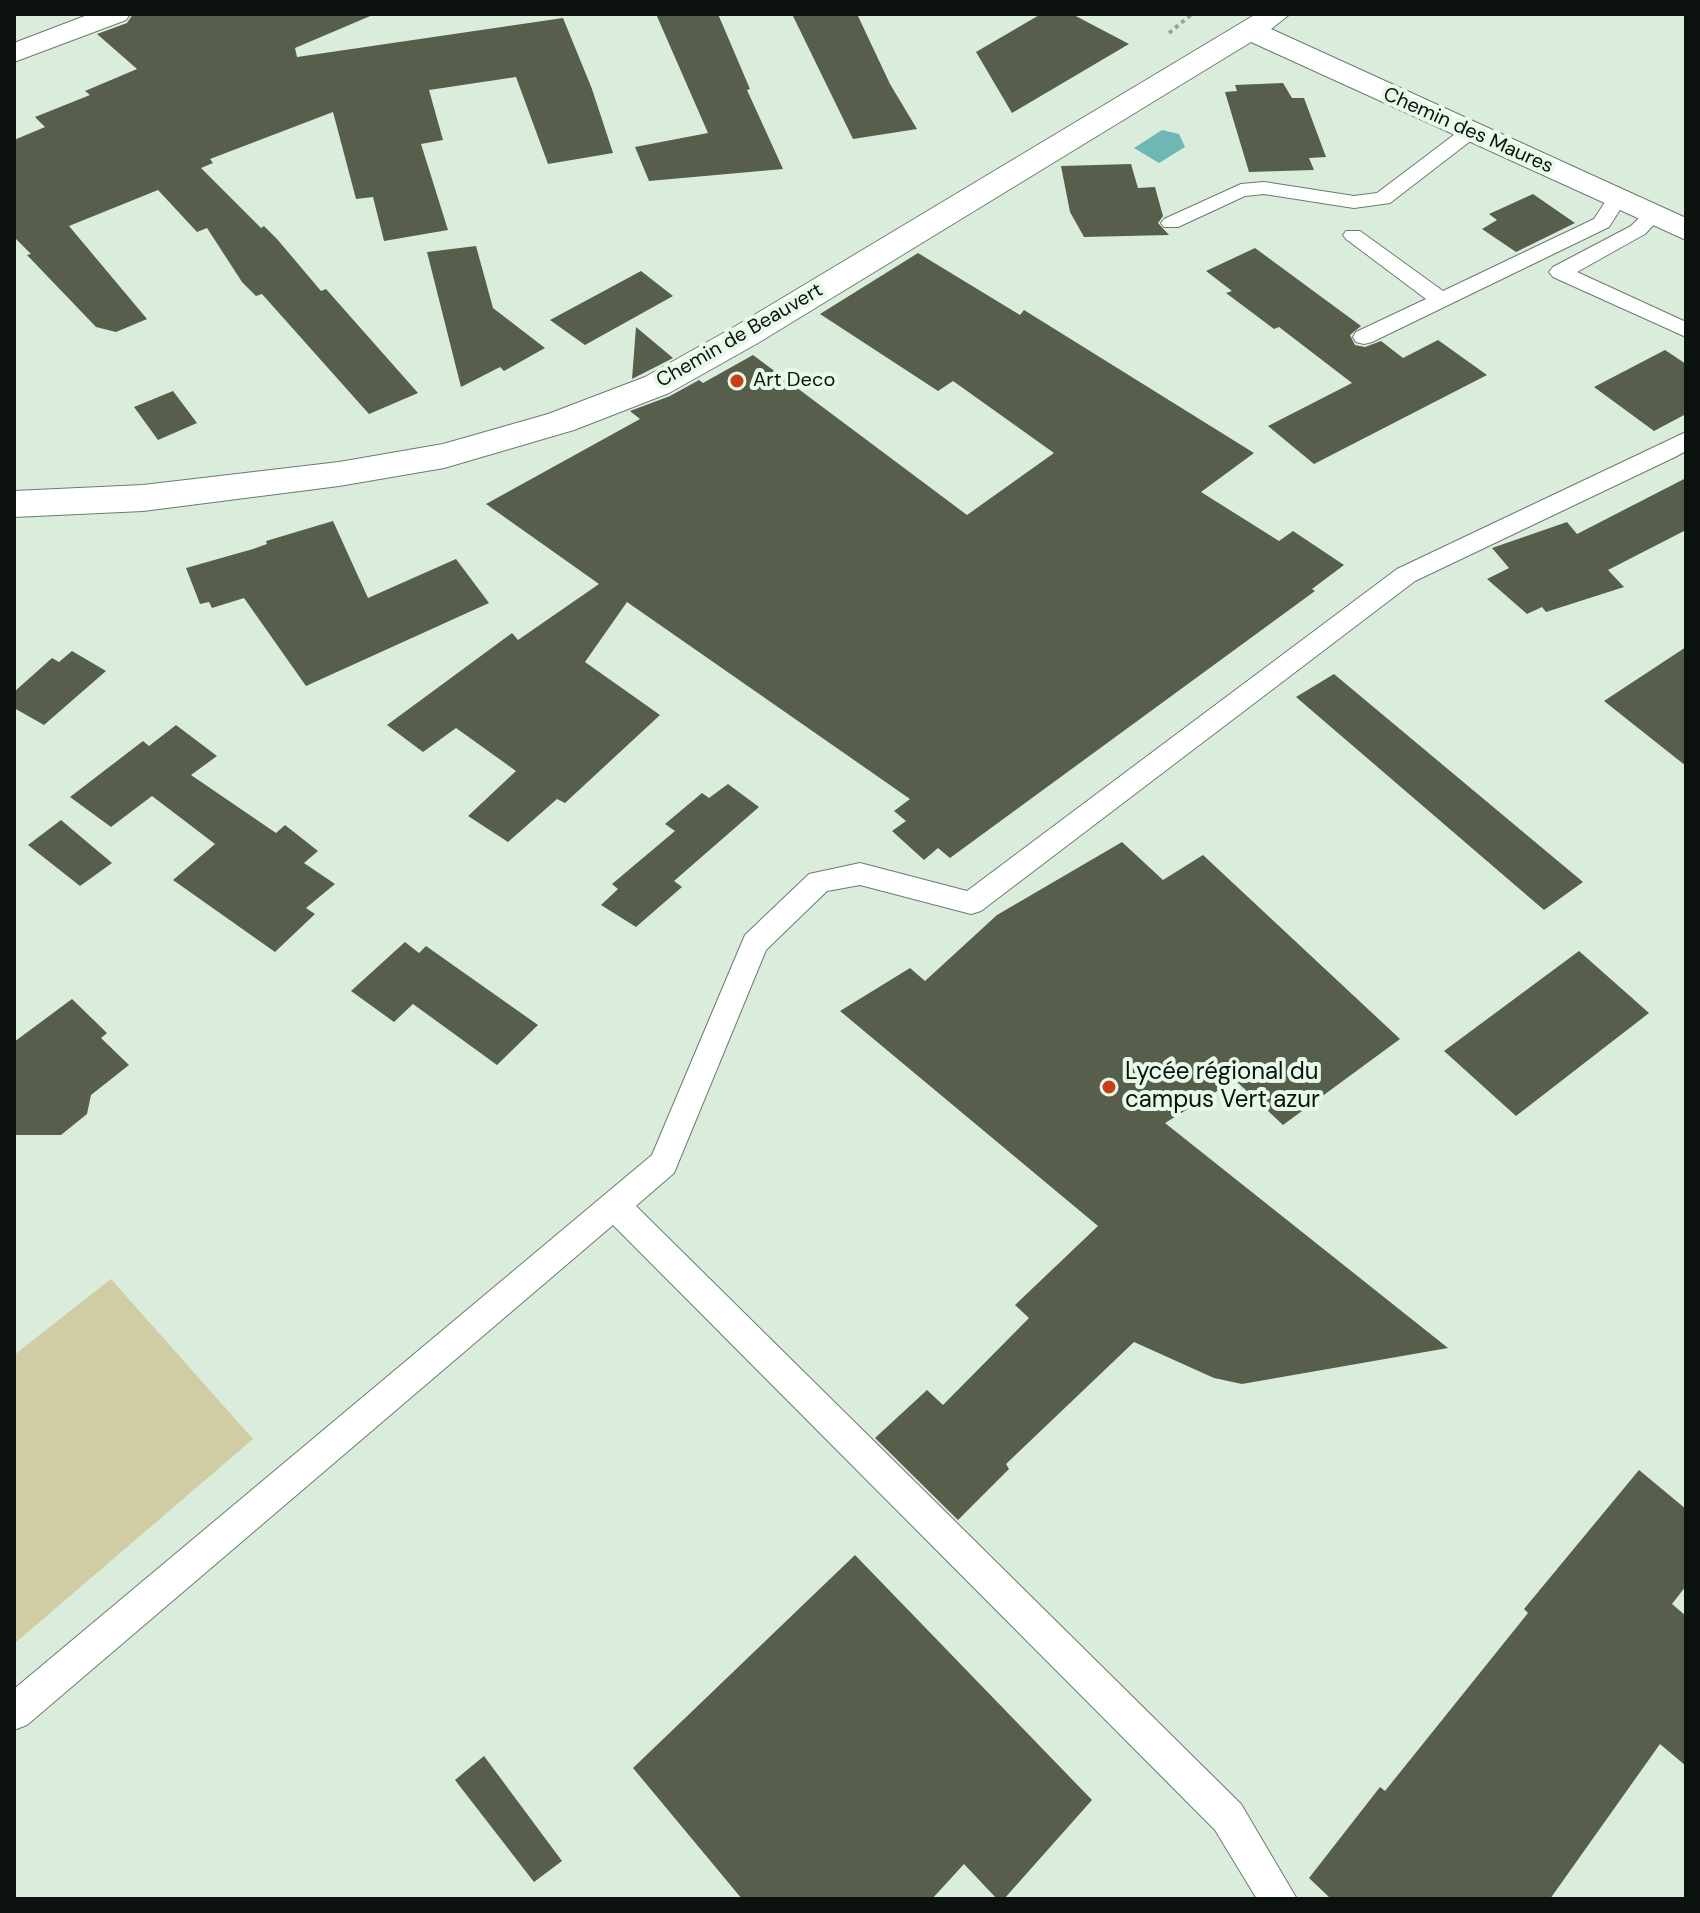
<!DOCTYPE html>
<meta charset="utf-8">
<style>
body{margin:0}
#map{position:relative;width:1700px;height:1913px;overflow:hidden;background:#daeddc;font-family:"DM Sans",sans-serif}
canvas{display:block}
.frame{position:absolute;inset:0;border:16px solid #0b110c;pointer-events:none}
</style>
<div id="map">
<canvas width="1700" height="1913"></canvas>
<div class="frame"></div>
</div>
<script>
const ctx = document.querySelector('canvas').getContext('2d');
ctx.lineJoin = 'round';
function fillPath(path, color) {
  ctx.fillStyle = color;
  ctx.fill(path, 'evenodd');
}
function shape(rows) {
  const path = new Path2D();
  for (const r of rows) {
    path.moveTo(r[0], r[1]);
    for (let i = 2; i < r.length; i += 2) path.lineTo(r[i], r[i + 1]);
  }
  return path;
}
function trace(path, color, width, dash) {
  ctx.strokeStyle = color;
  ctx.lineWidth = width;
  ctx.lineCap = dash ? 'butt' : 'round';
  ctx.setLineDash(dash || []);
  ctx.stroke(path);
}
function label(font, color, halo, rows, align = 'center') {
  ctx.font = font + ' "DM Sans",sans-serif';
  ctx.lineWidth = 8;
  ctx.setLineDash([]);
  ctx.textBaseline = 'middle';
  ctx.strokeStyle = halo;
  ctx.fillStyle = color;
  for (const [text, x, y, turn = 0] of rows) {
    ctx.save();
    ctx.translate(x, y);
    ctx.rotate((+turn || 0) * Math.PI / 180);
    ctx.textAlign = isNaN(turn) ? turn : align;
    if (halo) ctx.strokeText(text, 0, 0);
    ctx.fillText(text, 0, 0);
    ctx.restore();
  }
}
const green = shape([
 [111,1279,253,1439,14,1644,14,1355]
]);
const water = shape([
 [1162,130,1179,134,1185,147,1159,163,1134,148]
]);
const building = shape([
 [133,14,375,14,295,48,297,57,563,18,592,89,613,153,548,164,516,77,429,90,443,140,421,144,448,230,384,241,373,197,356,199,333,112,210,159,213,163,201,168,261,228,264,226,277,239,321,291,326,289,418,393,369,414,262,294,256,296,242,282,207,228,197,232,158,190,69,226,147,319,116,332,96,327,27,255,31,254,14,237,14,140,45,127,35,117,90,95,85,91,137,69,97,34,127,23],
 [656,14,718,14,750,89,747,90,783,169,649,181,635,147,708,133],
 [792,14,857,14,890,84,917,129,853,139],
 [1041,14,1072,14,1129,44,1012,113,976,52],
 [1283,83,1292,98,1304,98,1326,157,1309,158,1314,170,1249,172,1225,92,1237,91,1235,85],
 [1131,164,1138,188,1155,187,1163,216,1158,223,1169,235,1084,237,1070,212,1061,166],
 [1533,194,1575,223,1516,252,1482,229,1497,220,1489,214],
 [476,246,493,308,545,348,504,371,500,367,461,387,427,252],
 [1255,248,1361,326,1350,335,1355,345,1365,347,1381,341,1403,358,1438,340,1487,375,1314,464,1268,426,1352,383,1279,327,1274,329,1226,293,1232,291,1206,271],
 [918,253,1020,315,1024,310,1254,453,1201,492,1279,541,1293,531,1344,565,1312,589,1315,591,950,858,938,848,924,860,892,831,906,821,894,811,910,799,627,602,585,662,660,715,565,803,557,799,508,842,468,816,516,771,456,728,423,752,387,725,512,633,518,640,599,584,486,504,640,419,630,411,670,396,699,380,703,383,753,355,967,515,1054,453,953,381,938,391,820,314],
 [641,271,673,296,585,345,550,320],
 [636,327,673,358,632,379],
 [1665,350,1686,364,1686,414,1654,431,1594,387],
 [173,391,197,423,158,440,134,407],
 [1686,478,1686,530,1608,570,1624,587,1546,612,1542,607,1527,614,1487,579,1509,568,1492,548,1567,522,1577,534],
 [333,521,368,598,456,559,489,603,306,686,244,598,212,608,209,602,200,604,186,568,253,549,267,544,266,541],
 [1686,647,1686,766,1604,701],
 [72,651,106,671,44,725,14,708,14,692,52,658,59,662],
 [1334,674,1583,882,1544,910,1296,697],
 [176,725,217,756,191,775,276,833,285,825,318,851,304,863,335,884,306,908,315,914,275,952,173,880,215,844,152,796,111,827,70,797,143,741,149,746],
 [728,784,759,807,674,881,682,887,636,927,601,905,618,889,612,884,675,831,665,824,702,793,709,798],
 [61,820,112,863,80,886,28,845],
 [1122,842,1163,880,1203,855,1400,1039,1283,1125,1235,1080,1165,1123,1448,1348,1242,1384,1214,1378,1134,1342,1006,1464,1009,1469,958,1520,875,1438,927,1390,943,1405,1029,1318,1015,1305,1098,1226,840,1011,910,968,925,981,997,915],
 [405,942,419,953,426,946,538,1025,497,1065,413,1004,394,1022,351,991],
 [1579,951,1649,1013,1516,1116,1444,1051],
 [72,999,107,1033,101,1038,129,1065,91,1095,87,1114,61,1135,14,1135,14,1042],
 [1639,1470,1686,1509,1686,1586,1672,1604,1686,1616,1686,1766,1660,1744,1550,1899,1331,1899,1309,1878,1380,1787,1385,1791,1528,1613,1524,1609],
 [855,1555,1092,1800,1004,1899,997,1899,964,1864,932,1899,742,1899,633,1768],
 [484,1756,562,1861,534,1882,455,1780]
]);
const path = shape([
 [1169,33,1192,14]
]);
const lane = shape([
 [1470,126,1480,132,1477,136,1390,203,1354,208,1264,194,1245,196,1178,227,1164,227,1161,223,1164,219,1241,184,1264,182,1354,196,1377,193,1463,128,1470,126],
 [1618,191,1628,197,1609,227,1372,342,1364,344,1356,342,1353,337,1356,332,1426,299,1346,239,1343,235,1346,231,1360,231,1443,291,1594,219,1611,193,1618,191],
 [1654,208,1664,214,1645,234,1577,272,1686,322,1686,337,1553,277,1549,272,1553,267,1631,226,1647,210,1654,208],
 [1686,432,1686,451,1675,457,1415,581,981,911,971,914,860,885,827,891,766,950,674,1173,636,1206,1241,1804,1297,1899,1257,1899,1215,1830,613,1225,27,1725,14,1730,14,1689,652,1155,745,935,809,874,860,863,967,891,1397,569,1686,432]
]);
const street = shape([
 [90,14,130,14,126,20,14,62,14,43,90,14],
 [1256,14,1290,14,1271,29,1686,218,1686,240,1251,42,758,343,669,393,574,430,444,468,339,486,143,511,14,517,14,491,143,485,339,462,443,444,548,414,645,377,734,327,1256,14]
]);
const markers = [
 [737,381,8,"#c83f17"],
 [1109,1087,8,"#c83f17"]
];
const farStreetnames = [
 ["Chemin des Maures",1468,131,24],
 ["Chemin de Beauvert",740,336,-30]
];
const farPoinames = [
 ["Art Deco",753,381]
];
const poiNames = [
 ["Lycée régional du",1125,1073],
 ["campus Vert azur",1125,1101]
];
fillPath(green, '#d0cda5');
fillPath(water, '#6eb7b5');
fillPath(building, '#575f4c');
trace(lane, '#6b7c6d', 2);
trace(street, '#6b7c6d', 2);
trace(path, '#97a699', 4, [4, 4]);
fillPath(lane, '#fff');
fillPath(street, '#fff');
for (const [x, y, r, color] of markers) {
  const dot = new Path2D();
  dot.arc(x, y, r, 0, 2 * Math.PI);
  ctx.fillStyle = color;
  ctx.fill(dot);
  trace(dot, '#e7fae9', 3);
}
label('20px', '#0b110c', '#e7fae9', farStreetnames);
label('20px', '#0b110c', '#e7fae9', farPoinames, 'left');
label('24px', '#0b110c', '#e7fae9', poiNames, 'left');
</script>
